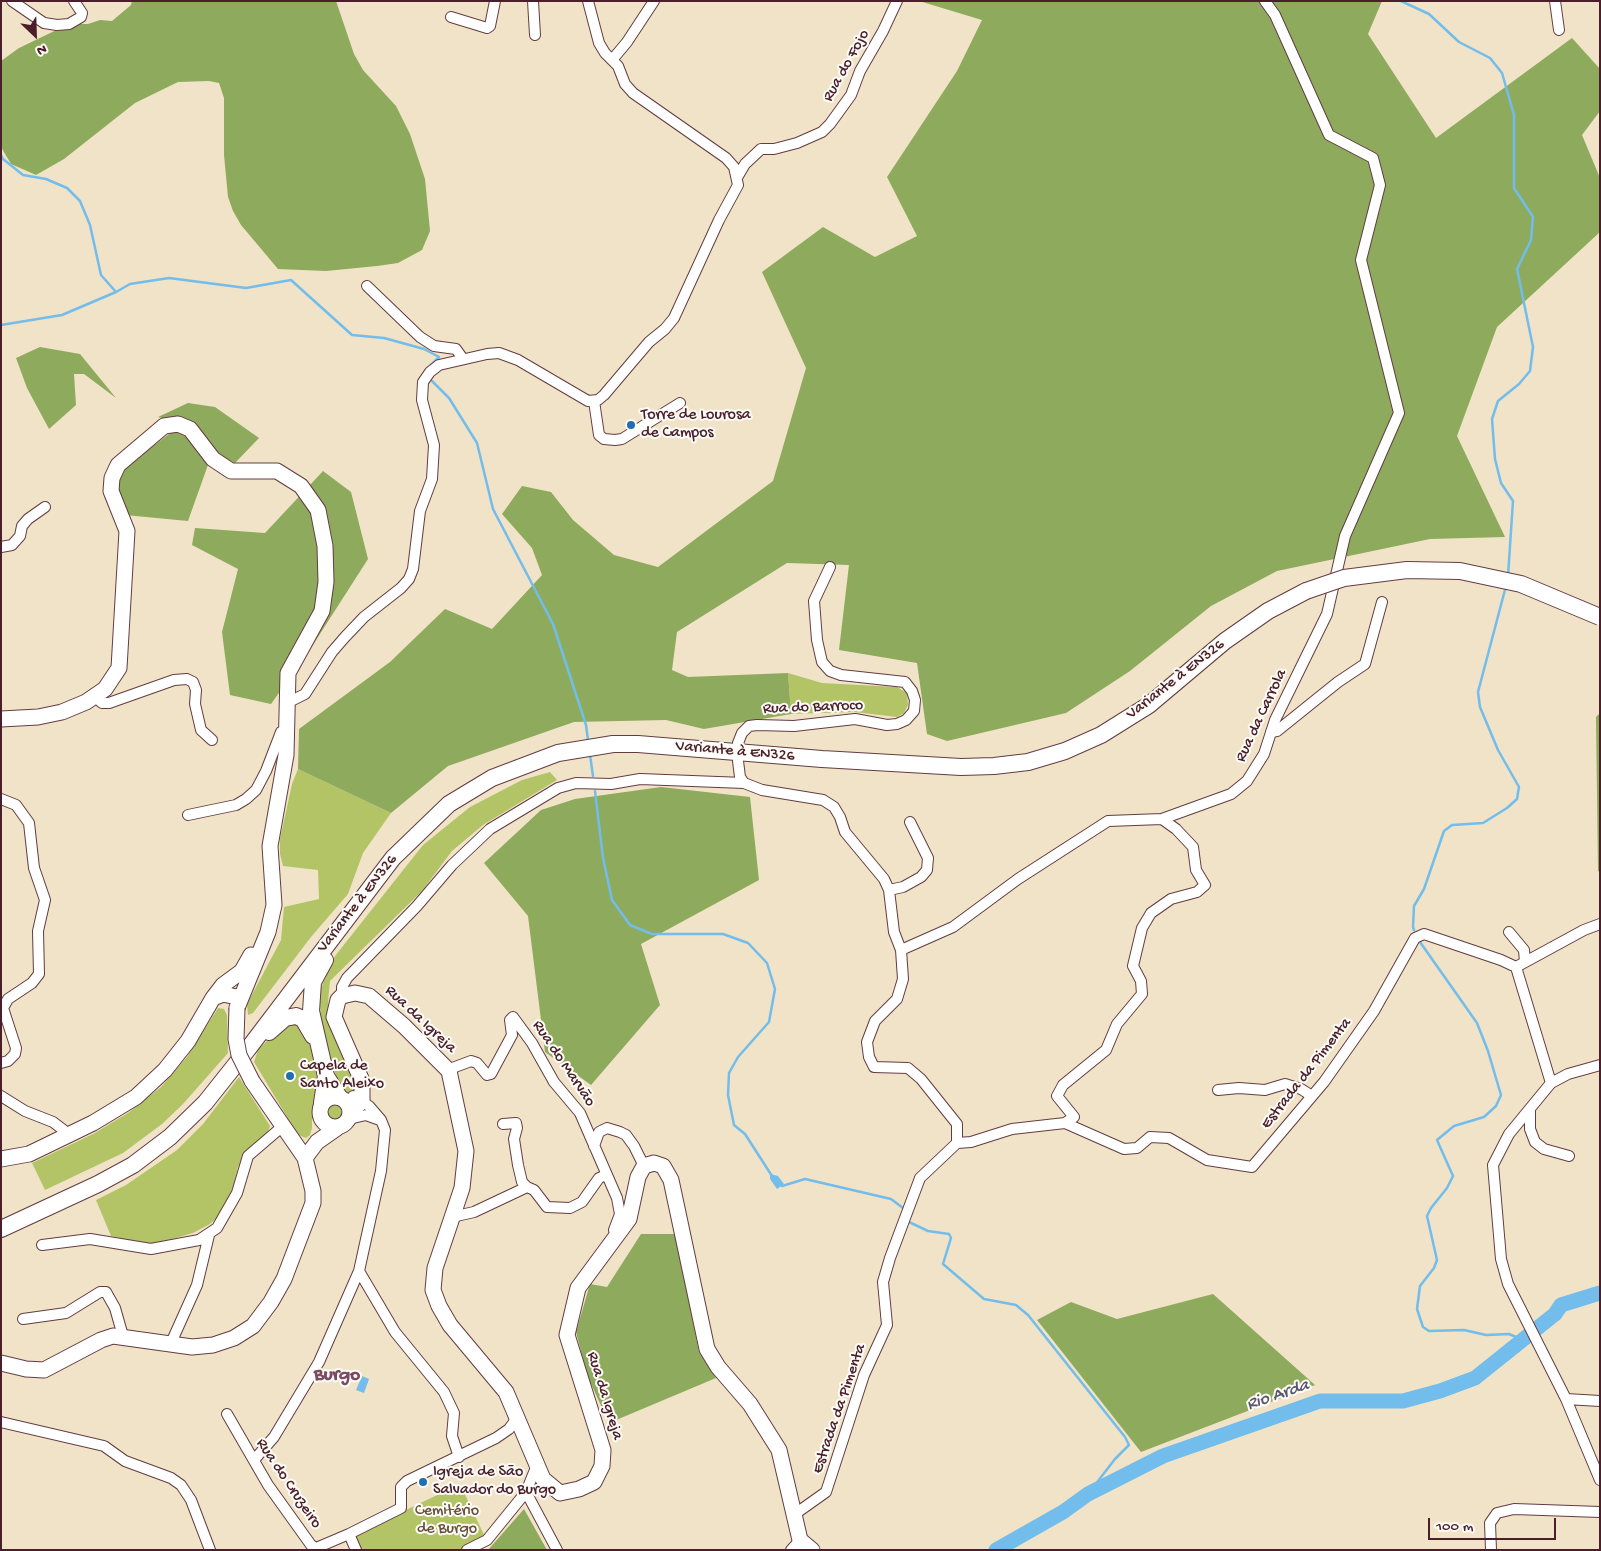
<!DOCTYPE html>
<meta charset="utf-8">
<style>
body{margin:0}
#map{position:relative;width:1601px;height:1551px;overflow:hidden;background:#f1e3c7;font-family:"Gochi Hand",sans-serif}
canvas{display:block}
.frame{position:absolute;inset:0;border:2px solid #4a1f2b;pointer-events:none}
.north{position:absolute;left:10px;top:10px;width:50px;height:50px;-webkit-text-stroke:4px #fdfcf7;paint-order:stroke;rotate:156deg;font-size:14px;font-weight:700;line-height:20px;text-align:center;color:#4a1f2b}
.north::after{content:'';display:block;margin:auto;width:18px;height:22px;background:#4a1f2b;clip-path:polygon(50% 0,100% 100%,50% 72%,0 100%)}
.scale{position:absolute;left:1428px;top:1518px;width:128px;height:22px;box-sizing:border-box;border:2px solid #4a1f2b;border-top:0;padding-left:6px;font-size:15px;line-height:18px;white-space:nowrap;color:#4a1f2b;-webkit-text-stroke:4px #fdfcf7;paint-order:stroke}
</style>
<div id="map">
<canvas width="1601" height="1551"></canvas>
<div class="frame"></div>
<div class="north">N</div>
<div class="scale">100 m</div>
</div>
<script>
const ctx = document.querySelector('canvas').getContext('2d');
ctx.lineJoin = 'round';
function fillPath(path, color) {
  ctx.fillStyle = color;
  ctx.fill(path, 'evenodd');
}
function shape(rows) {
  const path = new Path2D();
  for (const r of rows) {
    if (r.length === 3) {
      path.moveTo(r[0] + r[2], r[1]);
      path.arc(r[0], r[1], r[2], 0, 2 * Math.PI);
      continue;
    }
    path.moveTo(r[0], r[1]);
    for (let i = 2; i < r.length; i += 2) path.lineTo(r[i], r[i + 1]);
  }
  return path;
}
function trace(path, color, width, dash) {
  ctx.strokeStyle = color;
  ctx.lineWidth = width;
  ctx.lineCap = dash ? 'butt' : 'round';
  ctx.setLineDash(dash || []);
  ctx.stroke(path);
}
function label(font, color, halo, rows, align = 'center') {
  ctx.font = font + ' "Gochi Hand",sans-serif';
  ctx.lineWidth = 4;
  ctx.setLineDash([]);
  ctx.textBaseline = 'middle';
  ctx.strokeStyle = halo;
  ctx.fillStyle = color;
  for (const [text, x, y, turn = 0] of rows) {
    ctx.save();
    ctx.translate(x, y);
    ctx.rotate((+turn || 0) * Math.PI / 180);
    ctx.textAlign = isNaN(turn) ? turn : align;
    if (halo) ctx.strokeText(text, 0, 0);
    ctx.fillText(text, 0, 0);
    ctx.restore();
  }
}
const green = shape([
 [788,673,822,683,897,687,907,693,908,705,904,713,897,717,854,712,791,714],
 [298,769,391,813,363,853,348,894,311,937,253,1013,248,1015,247,1004,281,940,284,907,319,899,318,870,283,866,280,854,280,839,292,784],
 [550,772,557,780,483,825,452,851,422,891,330,981,328,1002,331,1020,354,1080,353,1089,347,1093,340,1091,321,1022,320,1005,320,990,335,956,423,845,470,807,522,780],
 [218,1008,224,1009,227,1015,228,1053,183,1104,162,1124,123,1153,45,1190,32,1163,93,1134,128,1113,161,1087,187,1057],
 [293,1020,306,1033,317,1067,319,1084,312,1113,312,1128,310,1135,306,1138,298,1135,254,1062,258,1050,280,1027],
 [239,1077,270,1126,268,1132,246,1152,238,1167,232,1192,218,1217,210,1224,193,1233,159,1243,140,1243,111,1236,96,1200,126,1185,177,1150,203,1124],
 [335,1113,10],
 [460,1484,485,1537,459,1550,361,1550,354,1535]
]);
const forest = shape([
 [132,1,336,1,354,54,363,70,396,106,410,134,425,179,430,231,422,250,398,263,377,266,326,271,278,269,241,225,233,211,228,197,224,155,224,98,219,83,209,81,178,82,135,103,64,159,36,175,11,164,1,147,1,61,19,48,69,24,88,24,100,20,112,21,131,5],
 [919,1,1382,1,1368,34,1436,138,1572,38,1600,69,1600,111,1582,135,1600,178,1600,232,1497,327,1457,436,1505,537,1430,539,1277,571,1211,606,1130,671,1066,713,947,741,927,734,917,663,839,650,849,565,787,563,677,632,672,670,688,677,788,673,791,714,704,729,666,720,574,722,448,766,391,813,298,769,299,729,390,662,445,609,492,629,542,575,532,548,502,514,522,486,551,492,573,520,614,555,658,567,773,481,806,368,762,272,823,227,875,257,917,236,887,177,957,71,982,20],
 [40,347,80,354,116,398,84,374,74,374,76,405,49,429,27,388,16,358],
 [188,403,215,407,259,438,235,463,217,455,194,427,158,417],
 [173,431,187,432,209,462,188,521,125,515,115,485,119,472],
 [323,471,351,492,368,559,309,651,271,704,230,695,222,632,238,569,192,545,195,528,265,533],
 [1600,713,1600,872,1598,871,1596,717],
 [661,787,750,797,759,880,641,944,660,1005,591,1085,545,1052,528,916,484,863,541,810,575,799],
 [641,1234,675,1234,699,1352,716,1378,609,1423,587,1375,576,1332,590,1284,607,1287],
 [1213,1294,1315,1385,1141,1452,1037,1320,1071,1302,1117,1319],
 [524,1509,547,1550,488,1550]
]);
const water = shape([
 [770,1174,778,1176,784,1184,777,1189,770,1179],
 [362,1376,369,1379,364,1393,356,1390]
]);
const stream = shape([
 [1401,1,1429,14,1459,42,1490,58,1502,73,1514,115,1514,188,1533,217,1531,240,1517,269,1533,347,1530,371,1519,384,1498,401,1492,419,1495,459,1501,483,1513,501,1508,576],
 [1,155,3,159,23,175,46,179,67,188,80,201,90,225,101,275,116,292],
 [1,325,62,315,116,292,130,284,169,278,246,288,291,280,352,335,384,338,424,349,439,357,429,367],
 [432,381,449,398,477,443,493,509,553,624,586,725,588,740],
 [590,755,593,776],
 [595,791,603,858,612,900,630,925,652,934,723,934,748,943,767,963,775,989,769,1022,738,1057,729,1073,728,1095,734,1125,745,1134,772,1176],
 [1414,930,1413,927,1414,906,1424,889,1444,831,1452,825,1483,823,1507,808,1517,799,1519,787,1498,750,1480,707,1478,692,1506,586],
 [1420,942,1477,1023,1488,1051,1501,1095,1496,1106,1484,1117,1454,1126,1437,1140,1453,1176,1447,1188,1431,1208,1427,1216,1437,1260,1434,1268,1420,1286,1417,1309,1423,1327,1429,1331,1464,1330,1486,1335,1509,1334,1523,1340],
 [782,1186,805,1179,891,1199,903,1208],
 [909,1222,928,1231,949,1234,951,1238,943,1264,984,1299,1016,1305,1028,1315,1125,1437,1129,1445,1115,1459,1088,1494]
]);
const river = shape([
 [996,1550,1063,1512,1088,1494,1163,1456,1320,1401,1403,1401,1440,1391,1475,1378,1555,1314,1561,1305,1600,1293]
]);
const street = shape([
 [12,1,44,23,57,25,69,24,81,17,82,13,74,1],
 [533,1,535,35],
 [1555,1,1559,30],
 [451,17,487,28,490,26,495,1],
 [612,60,627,42,654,1],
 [738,176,745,164,761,149,774,149,797,143,822,132,830,124,851,95,860,71,883,31,897,1],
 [367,286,420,337,434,346,456,349,463,359],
 [594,401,599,435,604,439,615,440,622,439,680,403],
 [1,547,12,545,20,536,22,526,28,519,45,507],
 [94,696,102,703,109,703,174,680,187,679,193,682,196,690,195,704,201,730,212,740],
 [287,703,305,694,332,652,345,637,364,617,401,588,409,579,413,569,420,511,432,479,434,445,422,400,423,382,430,372,439,365,487,354,499,353,518,360,588,401,598,400,604,395,649,342,665,329,674,318,719,220,738,185,734,167,726,158,633,93,625,84,618,66,605,53,599,43,588,1],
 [1271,732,1277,731,1338,682,1365,664,1382,602],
 [738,743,742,733,749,726,757,725,794,726,855,719,887,725,897,724,906,720,914,711,915,700,912,691,905,682,841,675,830,671,822,662,817,640,814,601,830,567],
 [738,761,740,777,744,783,762,790,823,800,834,807,840,817,845,832,884,879,889,890,894,932,901,950,903,979,897,999,875,1021,867,1042,869,1057,874,1067,908,1068,921,1079,957,1124,957,1143],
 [1,799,16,805,29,823,34,868,45,900,38,931,39,974,32,983,8,999,3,1008,16,1048,15,1054,8,1061,1,1063],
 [188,815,236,805,246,799,256,790,266,771,281,732,287,730],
 [889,890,903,887,921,877,927,870,928,858,910,822],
 [1509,932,1524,950,1525,962],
 [901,950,953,927,1018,879,1108,821,1162,819,1231,794,1247,781,1264,754,1275,720,1327,614,1345,536,1399,413,1361,260,1380,185,1373,158,1329,135,1275,15,1265,1],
 [1516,967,1584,930,1600,924],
 [342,996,342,987,347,978,417,906,452,865,490,829,558,788,576,783,611,784,640,779,744,783],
 [447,1070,471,1061,477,1063,487,1075,491,1074,512,1035,510,1020,513,1017,532,1043,554,1082,580,1113,617,1198,620,1214,614,1230,617,1235],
 [1551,1083,1568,1074,1600,1065],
 [1218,1090,1239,1088,1265,1090,1285,1084,1301,1089,1312,1096],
 [1,1096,25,1111,53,1122,70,1135],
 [353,1096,369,1106,381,1120,385,1130,381,1171,359,1271,395,1332,444,1392,454,1413,452,1436,459,1457],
 [1530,1109,1530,1129,1535,1142,1544,1149,1569,1156],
 [349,1119,366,1115,380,1120],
 [1065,1123,1074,1117,1057,1096,1063,1085,1106,1050,1117,1024,1142,994,1141,981,1133,966,1142,928,1151,913,1171,899,1197,892,1205,885,1196,870,1193,847,1176,829,1162,819],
 [503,1124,516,1123,517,1128,514,1139,518,1165,522,1182,527,1187],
 [594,1146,599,1132,607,1128,620,1132,626,1135,634,1146,644,1166],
 [527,1187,534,1190,547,1207,570,1208,582,1202,599,1178,606,1175],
 [452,1217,474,1212,527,1187],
 [42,1245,90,1239,151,1249,199,1240,217,1228,237,1193,248,1156,283,1126],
 [23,1319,66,1313,100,1292,106,1292,115,1308,123,1336],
 [171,1343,197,1285,209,1235],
 [1566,1399,1600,1401],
 [227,1414,268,1485,311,1545,316,1548,349,1534,401,1508,401,1487,407,1481,496,1438,509,1429,517,1418],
 [1,1422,104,1446,125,1461,171,1478,181,1485,191,1500,210,1550],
 [254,1460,274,1437,319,1362,359,1271],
 [537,1465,526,1492,557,1550],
 [795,1514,826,1492,864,1375,887,1325,883,1282,890,1258,920,1178,957,1143,971,1142,1012,1129,1065,1123,1124,1149,1137,1148,1150,1137,1169,1138,1207,1160,1252,1167,1324,1082,1374,1011,1415,938,1424,934,1501,960,1516,967,1551,1083,1509,1134,1493,1165,1501,1259,1508,1284,1566,1399,1600,1480],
 [349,1534,356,1550],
 [467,1550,487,1540,526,1492],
 [791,1550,800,1540],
 [1491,1550,1490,1523,1497,1513,1514,1509,1600,1512]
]);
const secondary = shape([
 [1,719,38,717,62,712,86,702,105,689,119,668,127,531,111,491,112,478,118,465,164,426,178,424,190,429,213,459,231,471,277,471,301,486,318,510,325,546,326,582,322,611,288,673,286,755,270,846,274,905,268,932,237,1008],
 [213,998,223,985,242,971,251,955],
 [335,1112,15],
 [351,1112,362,1101,362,1081,334,1017,338,1000,342,996,355,993,369,996,404,1026,449,1071,466,1151,462,1188,435,1268,433,1290,439,1306,450,1325,506,1392,543,1479,560,1493,579,1489,594,1482,602,1466,603,1450,567,1335,578,1288,629,1219,638,1177,644,1166,654,1163,663,1166,671,1180,707,1349,718,1367,750,1404,779,1450,800,1540,812,1550],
 [305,1158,317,1142,337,1128],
 [1,1159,29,1154,93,1123,136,1097,165,1070,188,1041,213,998,223,994,241,998],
 [1,1363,26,1369,44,1370,101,1340,113,1336,192,1347,213,1345,234,1338,253,1326,271,1302,284,1279,313,1203,313,1191,305,1158,252,1081]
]);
const primary = shape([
 [325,960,313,982,311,1011,326,1076,339,1097],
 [269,1032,285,1018,296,1016,303,1019,313,1036],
 [322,1103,326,1076],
 [1,1229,98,1184,133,1165,170,1137,205,1103,248,1049,393,858,449,804,492,778,558,753,613,744,638,744,822,759,961,767,994,766,1028,762,1065,751,1101,735,1149,705,1225,641,1268,611,1306,591]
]);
const secondaryBridge = shape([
 [237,1008,236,1039,239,1055,252,1081]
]);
const primaryBridge = shape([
 [1306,591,1344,578,1407,570,1460,571,1521,584,1600,617]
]);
const markers = [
 [631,425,5,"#1f6fb2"],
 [290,1076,5,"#1f6fb2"],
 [423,1482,5,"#1f6fb2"]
];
const streetNames = [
 ["Rua do Fojo",847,66,-61],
 ["Variante à EN326",1176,680,-38],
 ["Rua do Barroco",813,708,-2],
 ["Rua da Carrola",1262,716,-65],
 ["Variante à EN326",735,752,5],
 ["Variante à EN326",358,904,-52],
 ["Rua da Igreja",420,1020,43],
 ["Rua do Marvão",563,1064,56],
 ["Estrada da Pimenta",1307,1074,-52],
 ["Rua da Igreja",604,1396,73],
 ["Estrada da Pimenta",840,1409,-71],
 ["Rua do Cruzeiro",288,1484,56]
];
const poiNames = [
 ["Torre de Lourosa",641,416],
 ["de Campos",641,434],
 ["Capela de",300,1067],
 ["Santo Aleixo",300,1085],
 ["Igreja de São",433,1473],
 ["Salvador do Burgo",433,1491]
];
const parkNames = [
 ["Cemitério",447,1512],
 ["de Burgo",447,1530]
];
const waterNames = [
 ["Rio Arda",1278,1396,-19]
];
const quarterNames = [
 ["Burgo",337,1376]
];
fillPath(green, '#b3c467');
fillPath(forest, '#8eaa5c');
fillPath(water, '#72bdeb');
trace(stream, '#72bdeb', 2.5);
trace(river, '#72bdeb', 15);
trace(street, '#633c42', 12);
trace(secondary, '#633c42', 17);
trace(primary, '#633c42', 18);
trace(street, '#fff', 10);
trace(secondary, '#fff', 15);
trace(primary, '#fff', 16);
trace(secondaryBridge, '#633c42', 17, []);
trace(primaryBridge, '#633c42', 18, []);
trace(secondaryBridge, '#fff', 15);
trace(primaryBridge, '#fff', 16);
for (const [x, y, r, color] of markers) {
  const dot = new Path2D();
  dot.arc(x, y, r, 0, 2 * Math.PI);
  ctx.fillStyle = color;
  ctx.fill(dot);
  trace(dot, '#fdfcf7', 2);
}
label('16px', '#4a1f2b', '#fdfcf7', streetNames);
label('16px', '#4a1f2b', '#fdfcf7', poiNames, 'left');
label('16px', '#6a513d', '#fdfcf7', parkNames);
label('italic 18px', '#58566e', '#fdfcf7', waterNames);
label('bold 19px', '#7b4a63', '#fdfcf7', quarterNames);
</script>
